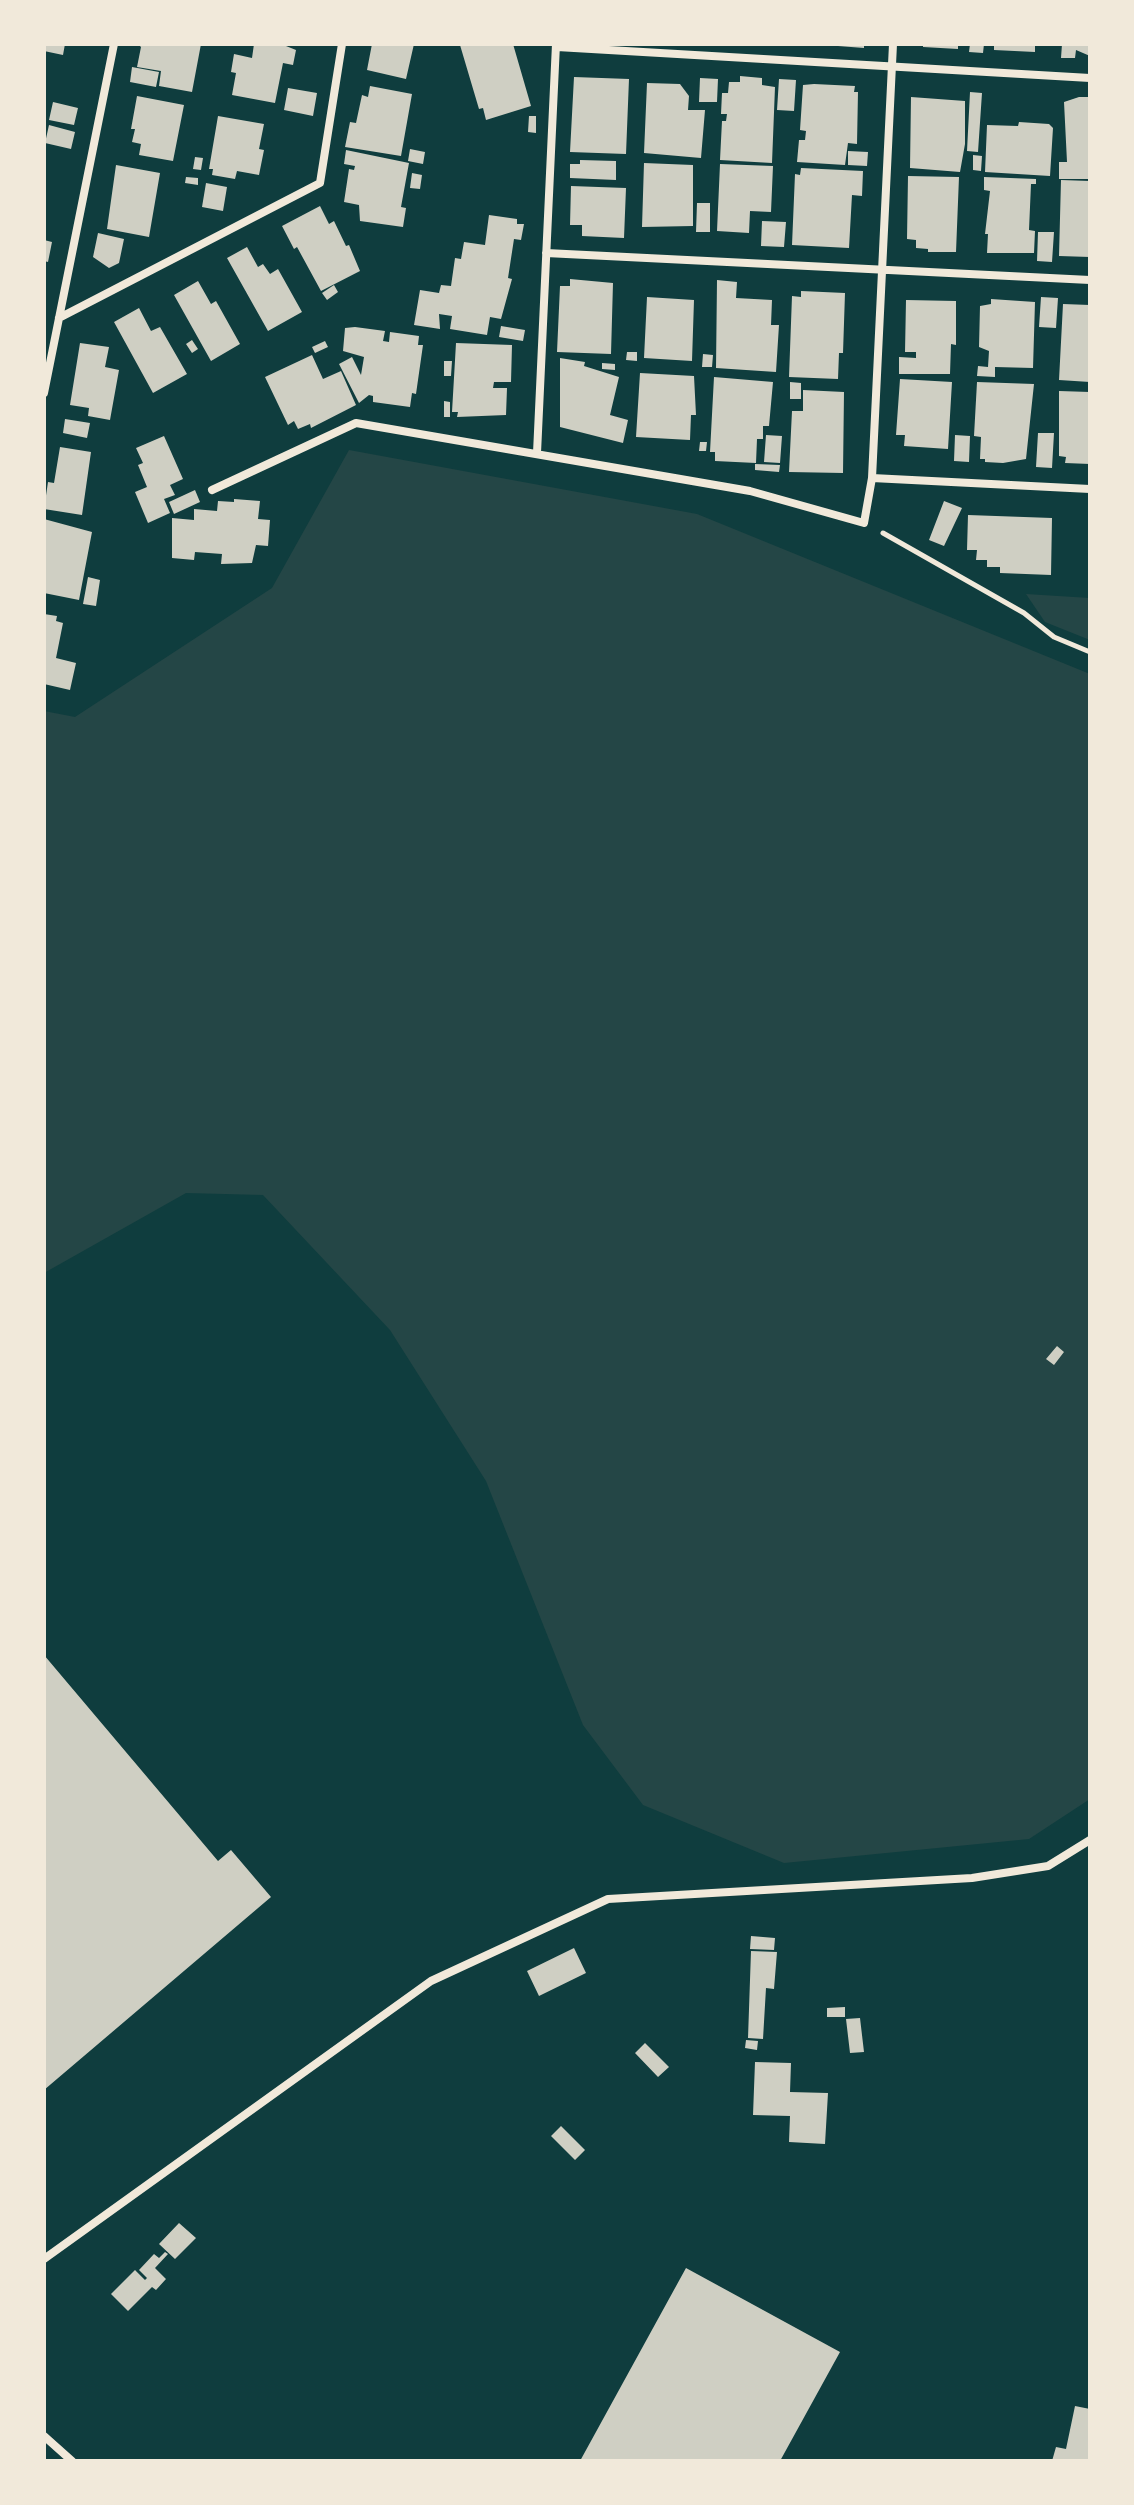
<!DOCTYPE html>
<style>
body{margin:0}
#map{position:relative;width:1134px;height:2505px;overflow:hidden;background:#0f3d3e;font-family:Lato,sans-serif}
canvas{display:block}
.frame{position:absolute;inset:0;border:46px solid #f1e9da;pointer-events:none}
</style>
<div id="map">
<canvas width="1134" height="2505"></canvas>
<div class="frame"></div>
</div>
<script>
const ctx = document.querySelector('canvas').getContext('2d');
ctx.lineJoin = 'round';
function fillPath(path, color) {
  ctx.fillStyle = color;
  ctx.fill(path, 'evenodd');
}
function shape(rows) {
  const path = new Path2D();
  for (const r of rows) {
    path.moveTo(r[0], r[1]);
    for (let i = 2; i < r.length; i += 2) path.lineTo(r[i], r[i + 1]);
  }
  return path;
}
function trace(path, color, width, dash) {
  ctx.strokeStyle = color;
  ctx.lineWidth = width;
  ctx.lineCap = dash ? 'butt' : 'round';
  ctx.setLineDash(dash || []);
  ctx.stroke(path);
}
const green = shape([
 [349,450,697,514,1090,674,1090,1799,1029,1839,784,1863,643,1805,583,1725,486,1481,390,1330,263,1195,186,1193,44,1273,44,711,75,717,272,588],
 [1026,594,1090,598,1090,640,1045,622]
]);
const building = shape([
 [44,44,65,44,63,55,44,51],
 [138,44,201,44,192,92,159,86,161,71,137,67,141,47],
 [254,44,281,44,296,50,293,65,283,63,275,103,232,95,236,73,231,72,234,54,252,58],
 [372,44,414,44,406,79,367,70],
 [513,44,531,106,486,120,483,108,479,109,460,45],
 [838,44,864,44,864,48,838,46],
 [923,44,958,44,958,49,923,47],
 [970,44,984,44,983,53,969,52],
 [994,44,1035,44,1035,52,994,50],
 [1062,44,1090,44,1090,56,1076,50,1075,58,1061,58],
 [132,67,159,72,156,87,130,82],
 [740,76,762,78,762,85,775,87,772,163,720,160,722,121,726,121,727,114,721,114,722,93,728,93,729,82,740,82],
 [574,77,629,79,626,154,570,152],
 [700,78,718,79,717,102,699,102],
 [779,79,796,80,794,111,777,110],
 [647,83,680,84,689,96,688,110,705,110,701,158,644,153],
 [814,84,855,86,854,92,858,92,857,144,848,143,845,165,797,162,799,140,805,140,806,131,800,130,803,85],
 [370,86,412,94,401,156,345,147,350,122,356,123,362,95,368,97],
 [288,88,317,93,313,116,284,110],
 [970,92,982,93,978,152,967,151],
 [137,96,184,105,173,161,139,155,141,144,132,142,135,129,131,129],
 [911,97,965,101,965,144,960,172,910,168],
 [1079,97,1090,97,1090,179,1059,179,1059,162,1067,162,1064,102],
 [53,102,78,108,74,125,49,120],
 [218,116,264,124,259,149,264,150,259,175,237,171,235,179,212,175,213,169,209,169],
 [529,116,536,116,536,133,528,132],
 [1019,122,1049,124,1053,128,1050,176,985,172,987,125,1018,126],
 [49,125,75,132,71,149,45,143],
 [410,149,425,152,423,164,408,161],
 [346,150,409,163,401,207,406,208,403,227,360,221,359,205,344,202,349,169,354,170,355,166,344,164],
 [848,151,868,152,867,166,848,165],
 [973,155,982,156,981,171,973,170],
 [195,157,203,158,201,170,193,169],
 [580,160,616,161,616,180,570,178,570,164,580,164],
 [644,163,693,165,693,226,642,227],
 [720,164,773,166,771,212,750,211,749,233,717,231],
 [116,165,160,173,149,237,107,229],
 [801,168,863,171,862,196,852,195,849,248,792,245,795,174,800,175],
 [412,173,422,175,420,189,410,188],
 [908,176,959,177,956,252,928,252,928,249,916,248,916,240,907,239],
 [186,177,198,178,198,185,185,183],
 [984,177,1036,179,1036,184,1031,184,1029,230,1035,231,1034,253,987,253,988,234,985,234,990,191,984,190],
 [1061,180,1090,181,1090,257,1059,256],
 [206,183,227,187,223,211,202,207],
 [571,186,626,188,624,238,582,236,582,225,570,225],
 [697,203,710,203,710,232,696,232],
 [320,206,329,224,334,221,346,246,349,245,360,271,321,291,297,247,294,249,282,226],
 [489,215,517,219,517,224,524,224,521,240,514,239,508,278,512,279,501,319,490,317,487,335,450,329,452,316,439,314,440,329,414,325,420,290,439,293,441,285,451,286,455,258,461,259,464,242,485,245],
 [762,221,786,222,784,247,761,246],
 [1038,232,1054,232,1052,262,1037,261],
 [98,233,124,239,119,263,109,268,93,257],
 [44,240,52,242,48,262,44,261],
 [247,247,258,267,263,264,270,274,278,269,302,312,268,331,227,258],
 [570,279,613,283,611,354,557,352,560,286,570,286],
 [717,280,737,282,736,298,772,300,771,325,779,325,776,372,716,368],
 [198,281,211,304,216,301,240,344,211,361,174,295],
 [334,285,338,292,327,300,322,293],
 [801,291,845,293,843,353,839,353,838,379,789,377,792,296,801,297],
 [647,297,694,300,692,361,644,358],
 [1041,297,1058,298,1056,328,1039,327],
 [991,299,1035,302,1033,368,995,367,995,377,977,376,978,366,988,367,989,351,979,347,980,306,991,304],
 [906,300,956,301,956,345,951,344,950,374,899,374,899,357,916,358,916,352,905,352],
 [1063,304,1090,305,1090,382,1059,380],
 [139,308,151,331,160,327,187,374,153,393,114,322],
 [501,326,525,330,523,341,499,337],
 [355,327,385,331,383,341,389,342,390,332,419,336,418,345,423,345,416,394,412,393,410,407,373,402,373,396,369,395,359,403,339,364,352,357,361,375,364,357,343,351,345,328],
 [192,340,198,349,192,353,186,344],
 [325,341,328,347,315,353,312,347],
 [80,343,109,347,105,367,119,370,110,420,88,416,89,408,70,405],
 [456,343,512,345,511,382,494,382,493,388,507,388,506,415,457,417,458,412,452,412],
 [627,352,637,352,637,361,626,360],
 [703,354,713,355,712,367,702,367],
 [312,355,323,379,341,371,356,405,311,428,310,424,298,429,294,421,288,425,265,377],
 [560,358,585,362,584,366,619,377,610,415,628,420,623,443,560,427],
 [444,361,452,361,451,376,444,376],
 [602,363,615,364,615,370,602,369],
 [640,373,694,376,696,415,691,415,690,440,636,437],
 [714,377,773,382,769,426,763,426,763,439,757,439,756,463,715,461,715,452,710,452],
 [900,379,952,382,948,449,904,446,905,435,896,435],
 [790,382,801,383,801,399,790,399],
 [977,382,1034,384,1026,459,1003,463,985,462,985,459,980,459,981,437,974,436],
 [803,390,844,392,843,473,789,472,792,411,803,411],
 [1059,391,1090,392,1090,464,1065,463,1066,457,1059,456],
 [444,401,450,402,450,417,444,417],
 [65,419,90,423,87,438,63,433],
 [1038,433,1054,433,1052,468,1036,467],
 [766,435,782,436,780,463,764,462],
 [955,435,970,436,969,462,954,461],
 [164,436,183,479,170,485,175,495,164,499,170,513,148,523,135,492,147,487,138,465,143,463,136,448],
 [700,442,707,442,706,451,699,451],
 [60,447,91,452,82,515,44,509,48,482,54,483],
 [755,464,780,465,779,472,755,470],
 [195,490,200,502,174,514,169,502],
 [234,499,260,501,258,519,270,520,268,546,256,545,252,563,221,564,222,554,195,552,194,560,172,558,172,518,194,520,194,509,217,511,218,501,234,502],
 [944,501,962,508,944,546,929,540],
 [968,515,1052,518,1051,575,1000,573,1000,567,987,567,987,560,976,560,977,550,967,550],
 [44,519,92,532,79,600,44,593],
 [88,577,100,580,96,606,83,604],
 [44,614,57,616,56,621,63,623,56,658,76,663,70,690,44,684],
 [1057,1346,1064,1352,1054,1365,1046,1359],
 [44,1655,218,1861,231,1850,271,1897,44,2090],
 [751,1936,775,1938,774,1950,750,1949],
 [574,1948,586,1973,539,1996,527,1971],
 [751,1951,777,1952,774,1989,766,1988,763,2039,748,2038],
 [845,2007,845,2017,827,2017,827,2008],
 [860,2018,864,2052,850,2053,846,2019],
 [746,2040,758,2041,757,2050,745,2048],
 [645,2043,669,2067,658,2077,635,2053],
 [755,2062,791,2063,790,2092,828,2093,825,2144,789,2142,790,2116,753,2115],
 [561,2126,585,2150,575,2160,551,2136],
 [179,2223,196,2238,175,2259,159,2244],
 [165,2252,168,2254,155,2268,166,2279,156,2290,152,2287,128,2311,111,2294,135,2270,145,2280,147,2278,139,2270,154,2254,159,2258],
 [686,2268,840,2352,780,2461,580,2461],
 [1075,2406,1090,2409,1090,2461,1052,2461,1056,2447,1066,2449]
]);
const path = shape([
 [883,533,1024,613,1054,637,1090,652]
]);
const minor = shape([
 [557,47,1090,78],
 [546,253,1090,280],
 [59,318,320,183,342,44],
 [44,393,114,44],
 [537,453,556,44],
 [872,478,1090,489],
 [212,490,356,423,750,491,864,523,872,478,893,44],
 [44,2259,431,1981,608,1899,972,1878,1048,1866,1090,1840],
 [44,2436,72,2461]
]);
fillPath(green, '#244646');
fillPath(building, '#cfcfc3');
trace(path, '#f1e9da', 5);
trace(minor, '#f1e9da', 8);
</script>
